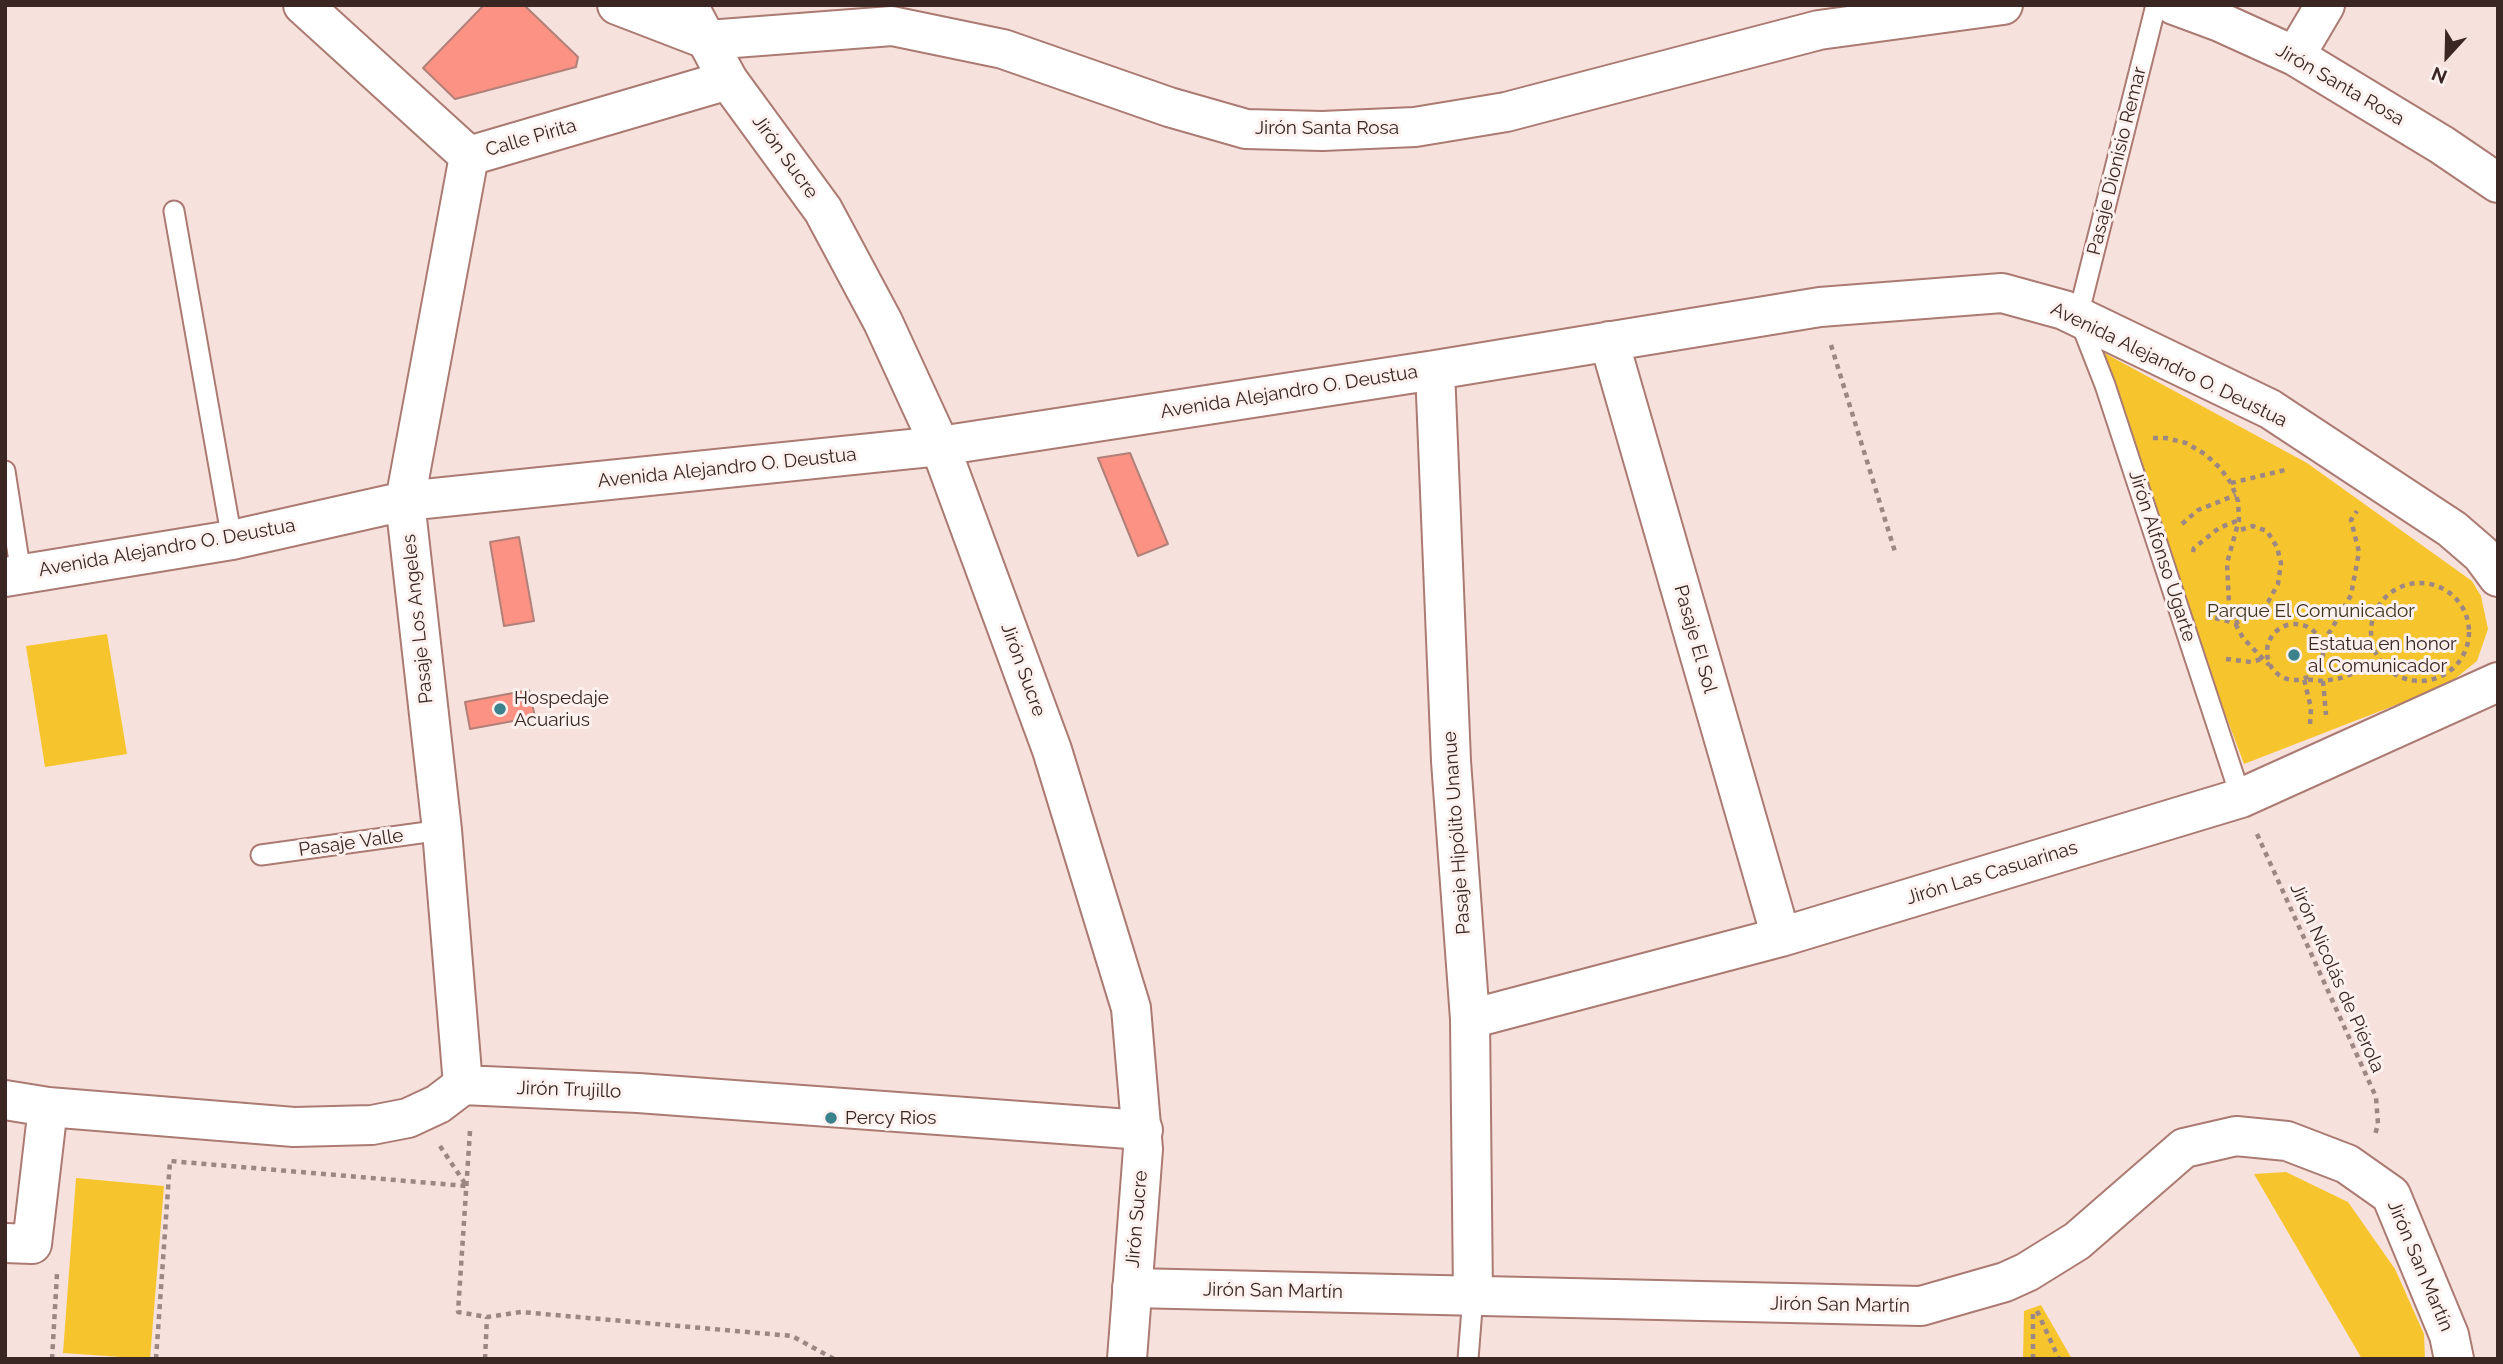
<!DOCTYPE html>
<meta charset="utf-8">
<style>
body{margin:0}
#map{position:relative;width:2503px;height:1364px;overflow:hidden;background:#f7e1dd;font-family:Raleway,sans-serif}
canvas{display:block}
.frame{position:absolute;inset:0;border:7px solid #3a2622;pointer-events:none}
.north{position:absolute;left:2412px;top:21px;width:70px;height:70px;-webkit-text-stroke:5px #fcf1ef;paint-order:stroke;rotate:202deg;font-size:19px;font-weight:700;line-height:28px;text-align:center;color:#3a2622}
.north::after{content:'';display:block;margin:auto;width:24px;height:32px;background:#3a2622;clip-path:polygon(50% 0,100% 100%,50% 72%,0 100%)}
</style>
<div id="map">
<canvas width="2503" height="1364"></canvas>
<div class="frame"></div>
<div class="north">N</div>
</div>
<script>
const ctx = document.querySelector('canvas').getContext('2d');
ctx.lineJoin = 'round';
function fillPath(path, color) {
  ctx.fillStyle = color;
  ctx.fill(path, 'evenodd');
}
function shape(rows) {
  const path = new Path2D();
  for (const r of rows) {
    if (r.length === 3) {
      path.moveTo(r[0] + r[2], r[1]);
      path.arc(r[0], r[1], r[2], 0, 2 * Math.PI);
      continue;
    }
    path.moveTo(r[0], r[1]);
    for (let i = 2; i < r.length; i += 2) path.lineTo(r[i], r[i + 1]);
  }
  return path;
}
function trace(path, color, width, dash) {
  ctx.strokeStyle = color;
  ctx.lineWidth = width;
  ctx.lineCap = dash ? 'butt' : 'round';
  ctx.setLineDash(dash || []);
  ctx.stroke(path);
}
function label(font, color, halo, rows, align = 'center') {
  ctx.font = font + ' Raleway,sans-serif';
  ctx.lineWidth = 6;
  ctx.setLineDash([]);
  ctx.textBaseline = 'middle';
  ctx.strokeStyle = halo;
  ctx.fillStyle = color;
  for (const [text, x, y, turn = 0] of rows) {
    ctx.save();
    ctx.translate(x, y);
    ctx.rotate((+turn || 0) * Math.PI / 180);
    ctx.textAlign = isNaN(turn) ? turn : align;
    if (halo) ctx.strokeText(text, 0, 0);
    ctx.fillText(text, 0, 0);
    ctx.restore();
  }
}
const green = shape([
 [2097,349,2307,463,2472,581,2481,596,2488,629,2477,661,2451,682,2437,689,2244,764,2125,446],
 [107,634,127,754,45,767,26,646],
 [2286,1172,2348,1202,2395,1269,2424,1334,2425,1359,2362,1359,2254,1174],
 [76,1178,164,1186,150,1359,63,1353],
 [2041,1305,2072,1359,2023,1359,2024,1311]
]);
const building = shape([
 [484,5,524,5,578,57,576,67,455,99,423,68,484,5],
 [1130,453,1168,544,1138,556,1098,458,1130,453],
 [519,537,534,621,504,626,490,542,519,537],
 [529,690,535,717,470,729,465,702,529,690]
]);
const path = shape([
 [1831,345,1896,555],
 [2153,438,2166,438,2186,443,2205,454,2220,468,2231,483,2238,501,2239,520,2227,563,2229,604,2235,623,2243,638,2269,665],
 [2231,483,2285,470,2285,466],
 [2182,524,2198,510,2236,495],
 [2193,552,2194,548,2219,528,2239,520],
 [2420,632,49],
 [2215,618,2235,623,2253,616,2268,602,2278,584,2281,563,2277,547,2267,531,2253,526,2237,531],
 [2295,652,28],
 [2322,642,2331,630,2351,595,2359,552,2351,520,2357,511],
 [2226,659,2251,662,2262,659],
 [2323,681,2326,715],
 [2310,724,2311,708,2304,679,2323,681,2341,678,2381,663],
 [2257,834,2376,1097,2378,1124,2375,1135],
 [470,1131,458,1312,487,1317,521,1312,792,1336,834,1359],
 [440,1146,466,1185],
 [2037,1311,2059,1359],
 [2033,1314,2033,1359],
 [52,1359,57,1274],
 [156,1359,170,1161,466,1186],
 [485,1359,487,1317]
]);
const service = shape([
 [2156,5,2078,316,2105,385,2241,798],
 [174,211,232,540],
 [5,471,21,574],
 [261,855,442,830],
 [1468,1359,1473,1296]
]);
const minor = shape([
 [303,5,469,156,728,80],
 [617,5,708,40,892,26,1003,49,1169,107,1246,129,1322,131,1415,127,1506,112,1819,30,2003,5],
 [2174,5,2220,22,2295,56,2442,145,2498,183],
 [2295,56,2325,5],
 [1609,341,1781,937],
 [1435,370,1451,761,1470,1019,1473,1296],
 [5,577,232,540,405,501,940,446,1435,370,1820,307,2002,293,2064,310,2270,409,2452,529,2481,554,2498,577],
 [1470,1019,1781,937,2241,798,2498,682],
 [463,1085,442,830,405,501,469,156],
 [5,1100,48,1107,294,1127,372,1125,408,1118,438,1104,463,1085,638,1093,1143,1130],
 [5,1243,32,1244,48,1107],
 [1132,1288,1921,1306,2005,1282,2027,1272,2077,1241,2184,1148,2236,1136,2287,1141,2347,1164,2391,1195,2449,1335,2454,1359]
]);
const tertiary = shape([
 [688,5,728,80,823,210,883,322,940,446,1052,750,1131,1008,1143,1149,1127,1359]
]);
const markers = [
 [2294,655,7,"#3c828d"],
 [500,709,7,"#3c828d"],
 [831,1118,7,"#3c828d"]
];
const streetNames = [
 ["Jirón Santa Rosa",2340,85,30],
 ["Jirón Santa Rosa",1327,128],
 ["Calle Pirita",531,138,-16],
 ["Jirón Sucre",785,157,54],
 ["Pasaje Dionisio Remar",2117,161,-76],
 ["Avenida Alejandro O. Deustua",2169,365,26],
 ["Avenida Alejandro O. Deustua",1289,392,-9],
 ["Avenida Alejandro O. Deustua",727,468,-6],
 ["Avenida Alejandro O. Deustua",167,548,-10],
 ["Jirón Alfonso Ugarte",2162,556,72],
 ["Pasaje Los Angeles",418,619,-96],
 ["Pasaje El Sol",1695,639,74],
 ["Jirón Sucre",1023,670,70],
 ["Pasaje Hipólito Unanue",1457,833,-94],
 ["Pasaje Valle",351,843,-8],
 ["Jirón Las Casuarinas",1992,873,-17],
 ["Jirón Nicolás de Piérola",2337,978,66],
 ["Jirón Trujillo",569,1090,2],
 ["Jirón Sucre",1137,1219,-85],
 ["Jirón San Martín",2420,1266,67],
 ["Jirón San Martín",1273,1291,1],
 ["Jirón San Martín",1840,1305,1]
];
const parkNames = [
 ["Parque El Comunicador",2311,611]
];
const poiNames = [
 ["Estatua en honor",2308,644],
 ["al Comunicador",2308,666],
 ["Hospedaje",514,698],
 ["Acuarius",514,720],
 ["Percy Rios",845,1118]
];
fillPath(green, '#f6c52e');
fillPath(building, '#fc9283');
trace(building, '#b18078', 2);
trace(service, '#ab7a72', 23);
trace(minor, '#ab7a72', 42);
trace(tertiary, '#ab7a72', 42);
trace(path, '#9c8783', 4.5, [5, 5]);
trace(service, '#fff', 19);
trace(minor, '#fff', 38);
trace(tertiary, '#fff', 38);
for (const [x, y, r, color] of markers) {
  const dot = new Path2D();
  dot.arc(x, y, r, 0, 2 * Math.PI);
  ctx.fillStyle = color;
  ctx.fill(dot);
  trace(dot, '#fcf1ef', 2.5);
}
label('19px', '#3a2622', '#fcf1ef', streetNames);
label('19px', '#3b331c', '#fcf1ef', parkNames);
label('19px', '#3a2622', '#fcf1ef', poiNames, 'left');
</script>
